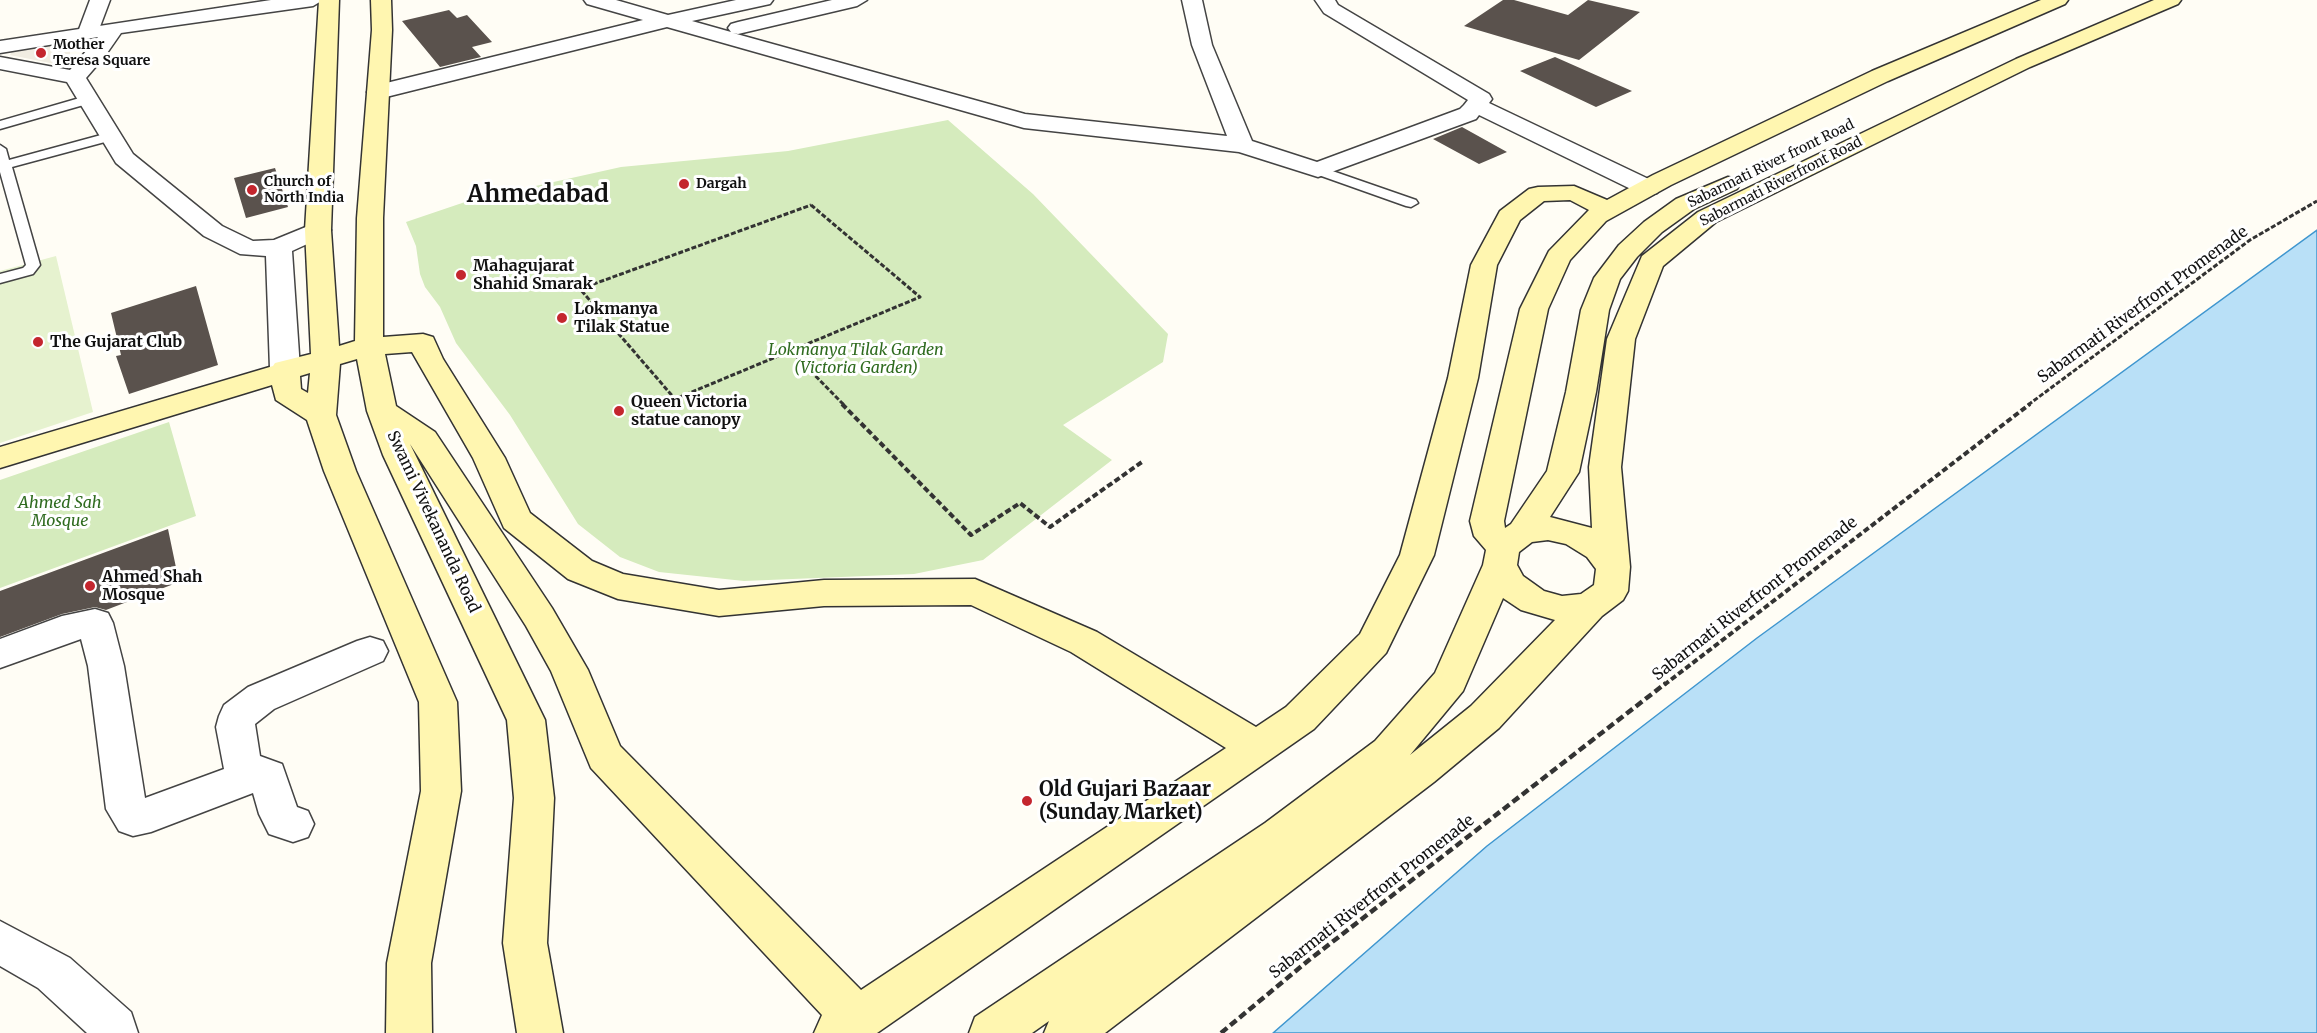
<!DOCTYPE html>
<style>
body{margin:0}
canvas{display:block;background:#fffdf5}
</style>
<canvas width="2317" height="1033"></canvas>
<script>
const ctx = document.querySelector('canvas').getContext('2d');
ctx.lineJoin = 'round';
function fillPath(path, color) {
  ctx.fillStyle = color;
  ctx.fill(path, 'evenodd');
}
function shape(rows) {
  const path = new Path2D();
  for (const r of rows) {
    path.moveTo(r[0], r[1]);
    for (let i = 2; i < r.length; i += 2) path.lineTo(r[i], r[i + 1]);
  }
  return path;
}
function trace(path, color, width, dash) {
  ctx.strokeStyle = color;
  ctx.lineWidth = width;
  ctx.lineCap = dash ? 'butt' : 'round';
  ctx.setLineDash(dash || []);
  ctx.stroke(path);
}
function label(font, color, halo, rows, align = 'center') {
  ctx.font = font + ' Merriweather,serif';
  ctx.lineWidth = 6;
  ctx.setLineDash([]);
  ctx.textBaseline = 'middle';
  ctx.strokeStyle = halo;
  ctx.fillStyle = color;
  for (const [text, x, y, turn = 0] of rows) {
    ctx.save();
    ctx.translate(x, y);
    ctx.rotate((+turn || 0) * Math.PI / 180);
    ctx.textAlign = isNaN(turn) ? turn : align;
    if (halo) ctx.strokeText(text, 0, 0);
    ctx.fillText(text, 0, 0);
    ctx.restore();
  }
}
const green = shape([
 [948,120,1033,194,1168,334,1163,362,1063,425,1112,460,983,560,914,574,744,581,659,572,620,557,578,524,510,415,456,343,440,307,425,287,420,274,416,246,406,222,468,201,621,167,788,151],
 [169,422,196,516,0,588,0,480]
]);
const pitch = shape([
 [56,256,93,412,0,443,0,271]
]);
const plaza = shape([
 [70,42,70,67,10,55,12,51]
]);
const water = shape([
 [2317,230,2317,1033,1273,1033,1487,846,1757,638,2317,230]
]);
const building = shape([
 [1503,0,1514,0,1568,15,1588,0,1640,12,1579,60,1464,26],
 [449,10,457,18,467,15,492,42,472,47,481,57,440,67,402,21],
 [1555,57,1632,91,1596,107,1520,71],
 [1462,127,1507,152,1479,164,1433,139],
 [275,168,288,207,246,218,234,178],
 [196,286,218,365,129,394,116,356,121,355,111,313],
 [168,529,179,582,106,610,95,607,62,614,0,637,0,591]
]);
const pathFar2 = shape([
 [811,205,920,297,675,399,580,289,811,205],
 [791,351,844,405],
 [2028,405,2250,240,2317,201]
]);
const pathFar1 = shape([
 [842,404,971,535,1020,503,1050,527,1142,462],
 [1664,685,2030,404]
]);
const path = shape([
 [1221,1033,1309,960,1666,683]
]);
const service = shape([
 [90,95,94,96,94,102,0,129,0,121,90,95],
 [112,132,116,133,116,139,12,167,40,265,33,274,0,283,0,274,23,268,26,265,0,172,0,145,6,149,9,160,112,132],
 [1318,166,1416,200,1418,203,1411,207,1406,206,1313,173,1312,170,1318,166]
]);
const minor = shape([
 [90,0,110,0,98,32,95,36,88,38,81,36,78,32,90,0],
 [584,0,616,0,668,15,736,0,773,0,770,4,692,21,731,32,728,28,731,24,738,22,832,0,867,0,857,6,738,34,733,33,1025,114,1227,136,1192,45,1182,0,1202,0,1212,45,1252,141,1317,162,1460,109,1464,105,1468,100,1324,13,1315,0,1335,0,1338,5,1489,94,1492,99,1489,103,1657,183,1660,188,1657,193,1648,195,1639,193,1479,115,1476,119,1318,177,1239,152,1024,128,667,27,378,99,370,97,367,92,370,87,643,20,587,4,584,0],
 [95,609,108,613,113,623,124,666,145,798,224,769,216,727,219,716,224,705,248,687,357,641,370,637,383,641,388,651,383,661,274,709,255,724,260,756,282,764,297,807,308,811,314,824,308,837,293,842,269,834,259,814,253,793,151,832,133,836,119,831,106,809,88,666,81,639,0,668,0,639,62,616,95,609],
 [0,921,70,958,131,1012,138,1033,87,1033,38,988,0,966,0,921]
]);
const tertiary = shape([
 [271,0,323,0,313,6,121,33,105,56,86,78,133,154,222,226,253,241,274,240,318,222,327,225,331,230,327,235,292,251,300,369,295,375,285,378,275,375,270,369,266,256,240,254,204,236,116,163,67,82,0,69,0,57,70,70,98,37,0,53,0,41,271,0]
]);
const secondary = shape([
 [319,0,339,0,331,230,339,346,355,341,357,218,372,30,371,0,391,0,392,30,383,218,383,337,423,334,433,337,443,359,505,458,530,513,592,561,623,574,719,590,824,580,975,579,1097,632,1256,727,1286,707,1360,634,1400,555,1448,378,1471,265,1500,211,1529,189,1538,187,1574,186,1607,200,1653,175,1872,71,2041,0,2068,0,2065,4,1888,81,1671,185,1606,221,1570,260,1548,309,1504,521,1505,528,1511,524,1547,471,1566,392,1581,310,1594,278,1619,245,1644,222,1676,199,1728,177,1737,179,1740,184,1737,189,1694,209,1662,232,1637,257,1620,279,1609,310,1596,392,1579,472,1550,517,1592,528,1589,467,1607,339,1642,256,1698,212,2016,59,2154,0,2181,0,2178,4,2030,67,1716,222,1663,266,1635,339,1621,467,1630,567,1628,591,1623,600,1602,616,1499,728,1434,782,1105,1033,1044,1033,1049,1021,1032,1033,969,1033,975,1017,1265,823,1375,741,1435,673,1483,565,1486,550,1474,536,1470,521,1520,309,1549,251,1589,210,1570,200,1544,201,1520,220,1497,265,1478,378,1434,555,1386,653,1314,729,877,1033,814,1033,822,1015,591,768,551,671,526,626,410,444,545,720,554,798,547,943,563,1033,517,1033,503,943,514,798,507,720,383,455,367,411,357,359,340,364,336,415,356,471,457,702,461,791,431,963,432,1033,386,1033,387,963,421,791,419,702,324,471,307,420,276,400,272,385,0,468,0,447,273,366,275,363,311,354,305,230,319,0],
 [412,352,473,458,504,528,568,579,618,599,719,616,824,606,971,605,1071,652,1226,748,861,990,620,746,588,670,552,608,435,432,396,406,385,354,412,352],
 [310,373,308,393,301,389,300,376,310,373],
 [1548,540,1566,544,1587,557,1596,569,1594,585,1581,594,1562,596,1544,591,1523,576,1517,565,1519,552,1532,542,1548,540],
 [1503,598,1521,610,1555,620,1471,706,1410,755,1463,691,1503,598]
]);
const markers = [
 [41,53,6,"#c4262e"],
 [684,184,6,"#c4262e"],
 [252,190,6,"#c4262e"],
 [461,275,6,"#c4262e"],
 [562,318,6,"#c4262e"],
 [38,342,6,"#c4262e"],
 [619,411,6,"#c4262e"],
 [90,586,6,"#c4262e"],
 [1027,801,6,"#c4262e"]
];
const farPoinames = [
 ["Mother",53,45],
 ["Teresa Square",53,61],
 ["Church of",264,182],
 ["North India",264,198],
 ["Dargah",696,184]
];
const farStreetnames = [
 ["Sabarmati River front Road",1771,164,-26],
 ["Sabarmati Riverfront Road",1781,182,-27]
];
const poiNames = [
 ["Mahagujarat",473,266],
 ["Shahid Smarak",473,284],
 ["Lokmanya",574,309],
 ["Tilak Statue",574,327],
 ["The Gujarat Club",50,342],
 ["Queen Victoria",631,402],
 ["statue canopy",631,420],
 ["Ahmed Shah",102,577],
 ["Mosque",102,595]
];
const streetNames = [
 ["Sabarmati Riverfront Promenade",2143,305,-36],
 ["Swami Vivekananda Road",433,522,65],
 ["Sabarmati Riverfront Promenade",1755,599,-38],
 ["Sabarmati Riverfront Promenade",1372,897,-38]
];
const parkNames = [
 ["Lokmanya Tilak Garden",856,350],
 ["(Victoria Garden)",856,368],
 ["Ahmed Sah",60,503],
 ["Mosque",60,521]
];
const nearPoinames = [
 ["Old Gujari Bazaar",1039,790],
 ["(Sunday Market)",1039,813]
];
const farTownnames = [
 ["Ahmedabad",538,195]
];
fillPath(green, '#d5ebbd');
fillPath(pitch, '#e6f2cf');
fillPath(plaza, '#f1ede2');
fillPath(water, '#b9e0f7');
trace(water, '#3f96cf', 1.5);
fillPath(building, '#5a524d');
trace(service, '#444', 3);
trace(minor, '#444', 3);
trace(tertiary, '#444', 3);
trace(secondary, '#333', 3);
trace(pathFar2, '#333', 3, [5, 2]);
trace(pathFar1, '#333', 4, [6, 3]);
trace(path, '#333', 4.5, [8, 4]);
fillPath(service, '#fff');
fillPath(minor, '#fff');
fillPath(tertiary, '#fff');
fillPath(secondary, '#fff6b0');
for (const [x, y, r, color] of markers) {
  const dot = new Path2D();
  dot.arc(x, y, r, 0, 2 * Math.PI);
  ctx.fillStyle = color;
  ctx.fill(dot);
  trace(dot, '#fff', 2);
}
label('bold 14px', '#111', '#fff', farPoinames, 'left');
label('14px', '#111', '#fff', farStreetnames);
label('bold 16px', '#111', '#fff', poiNames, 'left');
label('16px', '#111', '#fff', streetNames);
label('italic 16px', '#2f6b1f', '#fff', parkNames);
label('bold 20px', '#111', '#fff', nearPoinames, 'left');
label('bold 24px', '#111', '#fff', farTownnames);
</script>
